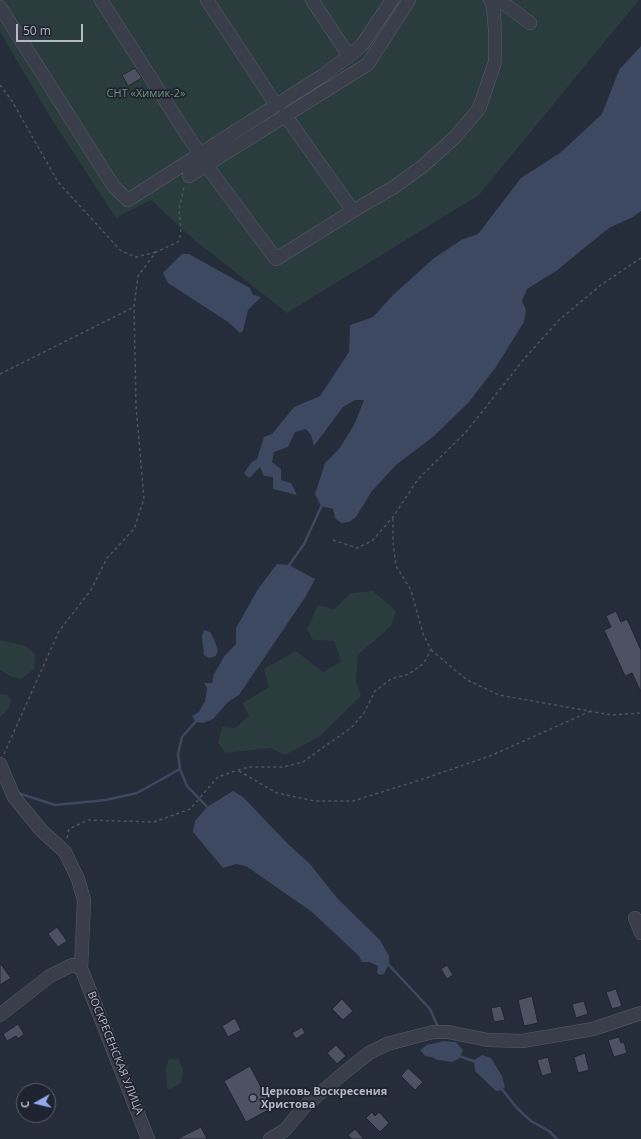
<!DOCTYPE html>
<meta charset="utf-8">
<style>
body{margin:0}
#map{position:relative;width:641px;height:1139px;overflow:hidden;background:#252c3a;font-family:"Open Sans",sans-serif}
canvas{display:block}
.north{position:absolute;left:16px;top:1083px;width:40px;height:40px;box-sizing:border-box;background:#1e232f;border:1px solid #5a5f6b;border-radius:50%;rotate:262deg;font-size:11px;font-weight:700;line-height:16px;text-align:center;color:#b4b9c6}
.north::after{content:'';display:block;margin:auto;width:14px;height:18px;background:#92aaed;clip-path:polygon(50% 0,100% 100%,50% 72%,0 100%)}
.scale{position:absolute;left:16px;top:24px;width:67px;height:18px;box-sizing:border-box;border:2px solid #b4b9c6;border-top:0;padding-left:5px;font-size:12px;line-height:14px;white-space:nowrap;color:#b4b9c6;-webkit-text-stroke:3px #1e232f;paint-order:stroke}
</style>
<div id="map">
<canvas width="641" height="1139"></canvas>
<div class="north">С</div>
<div class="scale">50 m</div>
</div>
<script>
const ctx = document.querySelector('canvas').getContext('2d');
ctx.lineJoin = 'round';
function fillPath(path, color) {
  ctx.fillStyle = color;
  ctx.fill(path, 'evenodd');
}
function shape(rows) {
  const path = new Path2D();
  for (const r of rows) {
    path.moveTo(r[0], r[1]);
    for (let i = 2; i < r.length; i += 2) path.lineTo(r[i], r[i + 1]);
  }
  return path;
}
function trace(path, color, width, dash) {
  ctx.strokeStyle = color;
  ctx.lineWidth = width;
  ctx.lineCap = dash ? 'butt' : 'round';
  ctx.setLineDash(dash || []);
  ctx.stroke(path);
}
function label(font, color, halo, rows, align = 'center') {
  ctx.font = font + ' "Open Sans",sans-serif';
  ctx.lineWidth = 3.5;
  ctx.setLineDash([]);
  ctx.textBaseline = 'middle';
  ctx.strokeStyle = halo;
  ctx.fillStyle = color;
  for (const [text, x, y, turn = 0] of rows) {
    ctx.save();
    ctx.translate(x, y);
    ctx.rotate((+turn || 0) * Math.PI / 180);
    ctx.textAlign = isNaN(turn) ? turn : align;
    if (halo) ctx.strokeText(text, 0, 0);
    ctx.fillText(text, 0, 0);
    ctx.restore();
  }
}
const green = shape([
 [0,0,639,0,479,195,287,313,193,239,151,200,116,218,51,118,0,32],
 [373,591,396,611,391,626,358,655,356,682,361,696,319,737,285,755,271,748,225,753,218,742,222,727,235,728,249,716,243,703,269,687,264,669,296,651,323,672,341,662,334,641,313,640,307,629,318,605,334,609,351,593],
 [0,640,26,646,35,654,34,669,21,679,12,677,0,670],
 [0,694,8,695,11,700,8,709,0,717],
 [169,1059,178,1059,183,1068,181,1083,170,1089,167,1088,166,1067]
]);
const water = shape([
 [641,46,641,211,633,217,609,228,556,271,527,289,522,301,526,310,524,322,496,367,469,402,434,436,396,465,372,491,356,517,349,522,341,523,335,518,333,509,321,506,315,494,325,463,339,449,354,425,364,400,355,400,343,407,314,446,311,435,306,429,295,432,288,447,274,452,272,462,281,469,281,480,291,483,297,495,273,489,273,477,264,476,260,467,249,478,244,473,252,462,257,459,264,437,272,434,294,407,320,396,349,352,350,325,373,317,393,295,433,259,461,240,478,234,521,178,560,153,602,114,619,70],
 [182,254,189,254,250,288,253,295,261,297,248,310,243,331,240,333,228,322,168,283,163,273],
 [277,564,289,565,315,579,306,596,239,695,228,702,213,719,203,723,196,722,192,716,199,712,205,701,207,688,204,683,212,683,214,674,225,655,236,644,236,628,258,589],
 [204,630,210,632,214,639,218,650,216,656,209,658,204,655,202,637],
 [233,791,243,797,288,844,310,864,337,898,380,940,389,956,389,964,384,974,380,975,377,973,378,966,369,962,362,962,359,956,312,912,246,866,236,864,223,868,193,832,195,821,207,807],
 [444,1041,456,1042,463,1050,460,1058,452,1062,438,1060,431,1057,425,1056,420,1050,427,1045],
 [482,1055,491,1058,502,1076,505,1087,502,1090,496,1091,475,1071,474,1060]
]);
const stream = shape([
 [288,567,304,544,322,505],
 [197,720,182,737,178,754,180,769,187,786,209,809],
 [18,793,55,805,106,800,137,793,180,769],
 [387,963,430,1009,438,1027],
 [459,1056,476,1062],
 [501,1088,517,1108,531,1121,549,1131,557,1139]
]);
const building = shape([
 [135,68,142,78,128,86,122,75,135,68],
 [616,611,621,622,627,619,641,650,641,692,632,673,625,676,604,630,611,627,606,616,616,611],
 [57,927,67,941,58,947,48,934,57,927],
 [0,963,11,978,0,985,0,963],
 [447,965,453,975,447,979,441,969,447,965],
 [616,989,622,1006,612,1009,606,992,616,989],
 [532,996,538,1023,524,1026,518,1000,532,996],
 [342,999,353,1011,343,1020,332,1009,342,999],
 [584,1001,588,1014,576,1018,572,1004,584,1001],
 [501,1006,505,1020,494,1022,491,1008,501,1006],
 [235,1018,241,1030,228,1037,222,1026,235,1018],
 [18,1024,24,1034,18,1039,16,1036,7,1041,3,1034,18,1024],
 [302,1027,305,1033,296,1039,292,1033,302,1027],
 [619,1037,621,1043,624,1042,627,1053,614,1057,608,1040,619,1037],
 [336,1045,346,1056,337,1064,327,1053,336,1045],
 [585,1053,589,1070,578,1073,574,1057,585,1053],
 [548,1057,552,1073,542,1076,537,1060,548,1057],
 [250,1066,272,1108,246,1122,224,1081,250,1066],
 [408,1068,423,1082,415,1090,401,1076,408,1068],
 [372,1112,375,1116,379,1112,389,1123,380,1132,366,1118,372,1112],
 [201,1127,207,1139,177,1139,201,1127],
 [355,1129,364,1139,352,1139,348,1135,355,1129]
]);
const path = shape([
 [0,85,12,101,58,182,121,251,136,257,156,252],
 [0,374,134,307],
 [333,540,357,548,372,541,393,517,418,479,466,432,524,359,559,320,601,285,641,258],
 [431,650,467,680,499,695,611,715,641,713],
 [4,754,59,631,91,590,107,558,134,529,144,499,136,406,134,307,138,276,156,252,178,242,181,234,179,210,184,187],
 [239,771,277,793,315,801,353,801,417,781,490,756,591,711],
 [67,838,69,829,88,820,154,822,190,809,218,777,238,770,249,767,283,767,303,762,352,727,364,713,375,691,391,679,409,674,424,663,431,649,423,634,411,590,396,566,393,542,393,517]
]);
const minor = shape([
 [101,0,191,141,200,153],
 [207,0,276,105],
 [312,0,349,56],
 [499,0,530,23],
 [0,7,114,187,128,200,322,76,349,56,362,45,392,0],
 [285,115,353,211],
 [206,165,276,259,353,211,394,187,423,166,454,138,479,109,495,62,495,29,493,5,490,0],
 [189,176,368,64,409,0],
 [0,764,14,797,41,830,65,852,78,879,84,900,81,968,148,1139],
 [635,918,641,933],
 [0,1015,50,976,72,965,81,968],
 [270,1139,285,1130,305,1106,345,1072,369,1053,387,1044,433,1032,448,1032,488,1040,522,1041,593,1029,641,1013]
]);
const markers = [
 [253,1098,4,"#6b7280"]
];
const parkNames = [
 ["СНТ «Химик-2»",146,94]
];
const streetNames = [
 ["ВОСКРЕСЕНСКАЯ УЛИЦА",115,1053,68]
];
const poiNames = [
 ["Церковь Воскресения",261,1092],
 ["Христова",261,1105]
];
fillPath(green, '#2b3c3f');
fillPath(water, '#3d4861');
trace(stream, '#3d4861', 2.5);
fillPath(building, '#4c5262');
trace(building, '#202531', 1);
trace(minor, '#575c68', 14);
trace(path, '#49575c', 1.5, [3, 3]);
trace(minor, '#393e4a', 13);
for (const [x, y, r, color] of markers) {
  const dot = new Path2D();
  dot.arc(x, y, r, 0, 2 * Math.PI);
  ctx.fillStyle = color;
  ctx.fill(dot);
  trace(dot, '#1e232f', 1.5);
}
label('11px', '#6e947c', '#1e232f', parkNames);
label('11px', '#b4b9c6', '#1e232f', streetNames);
label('bold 11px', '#b4b9c6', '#1e232f', poiNames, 'left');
</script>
